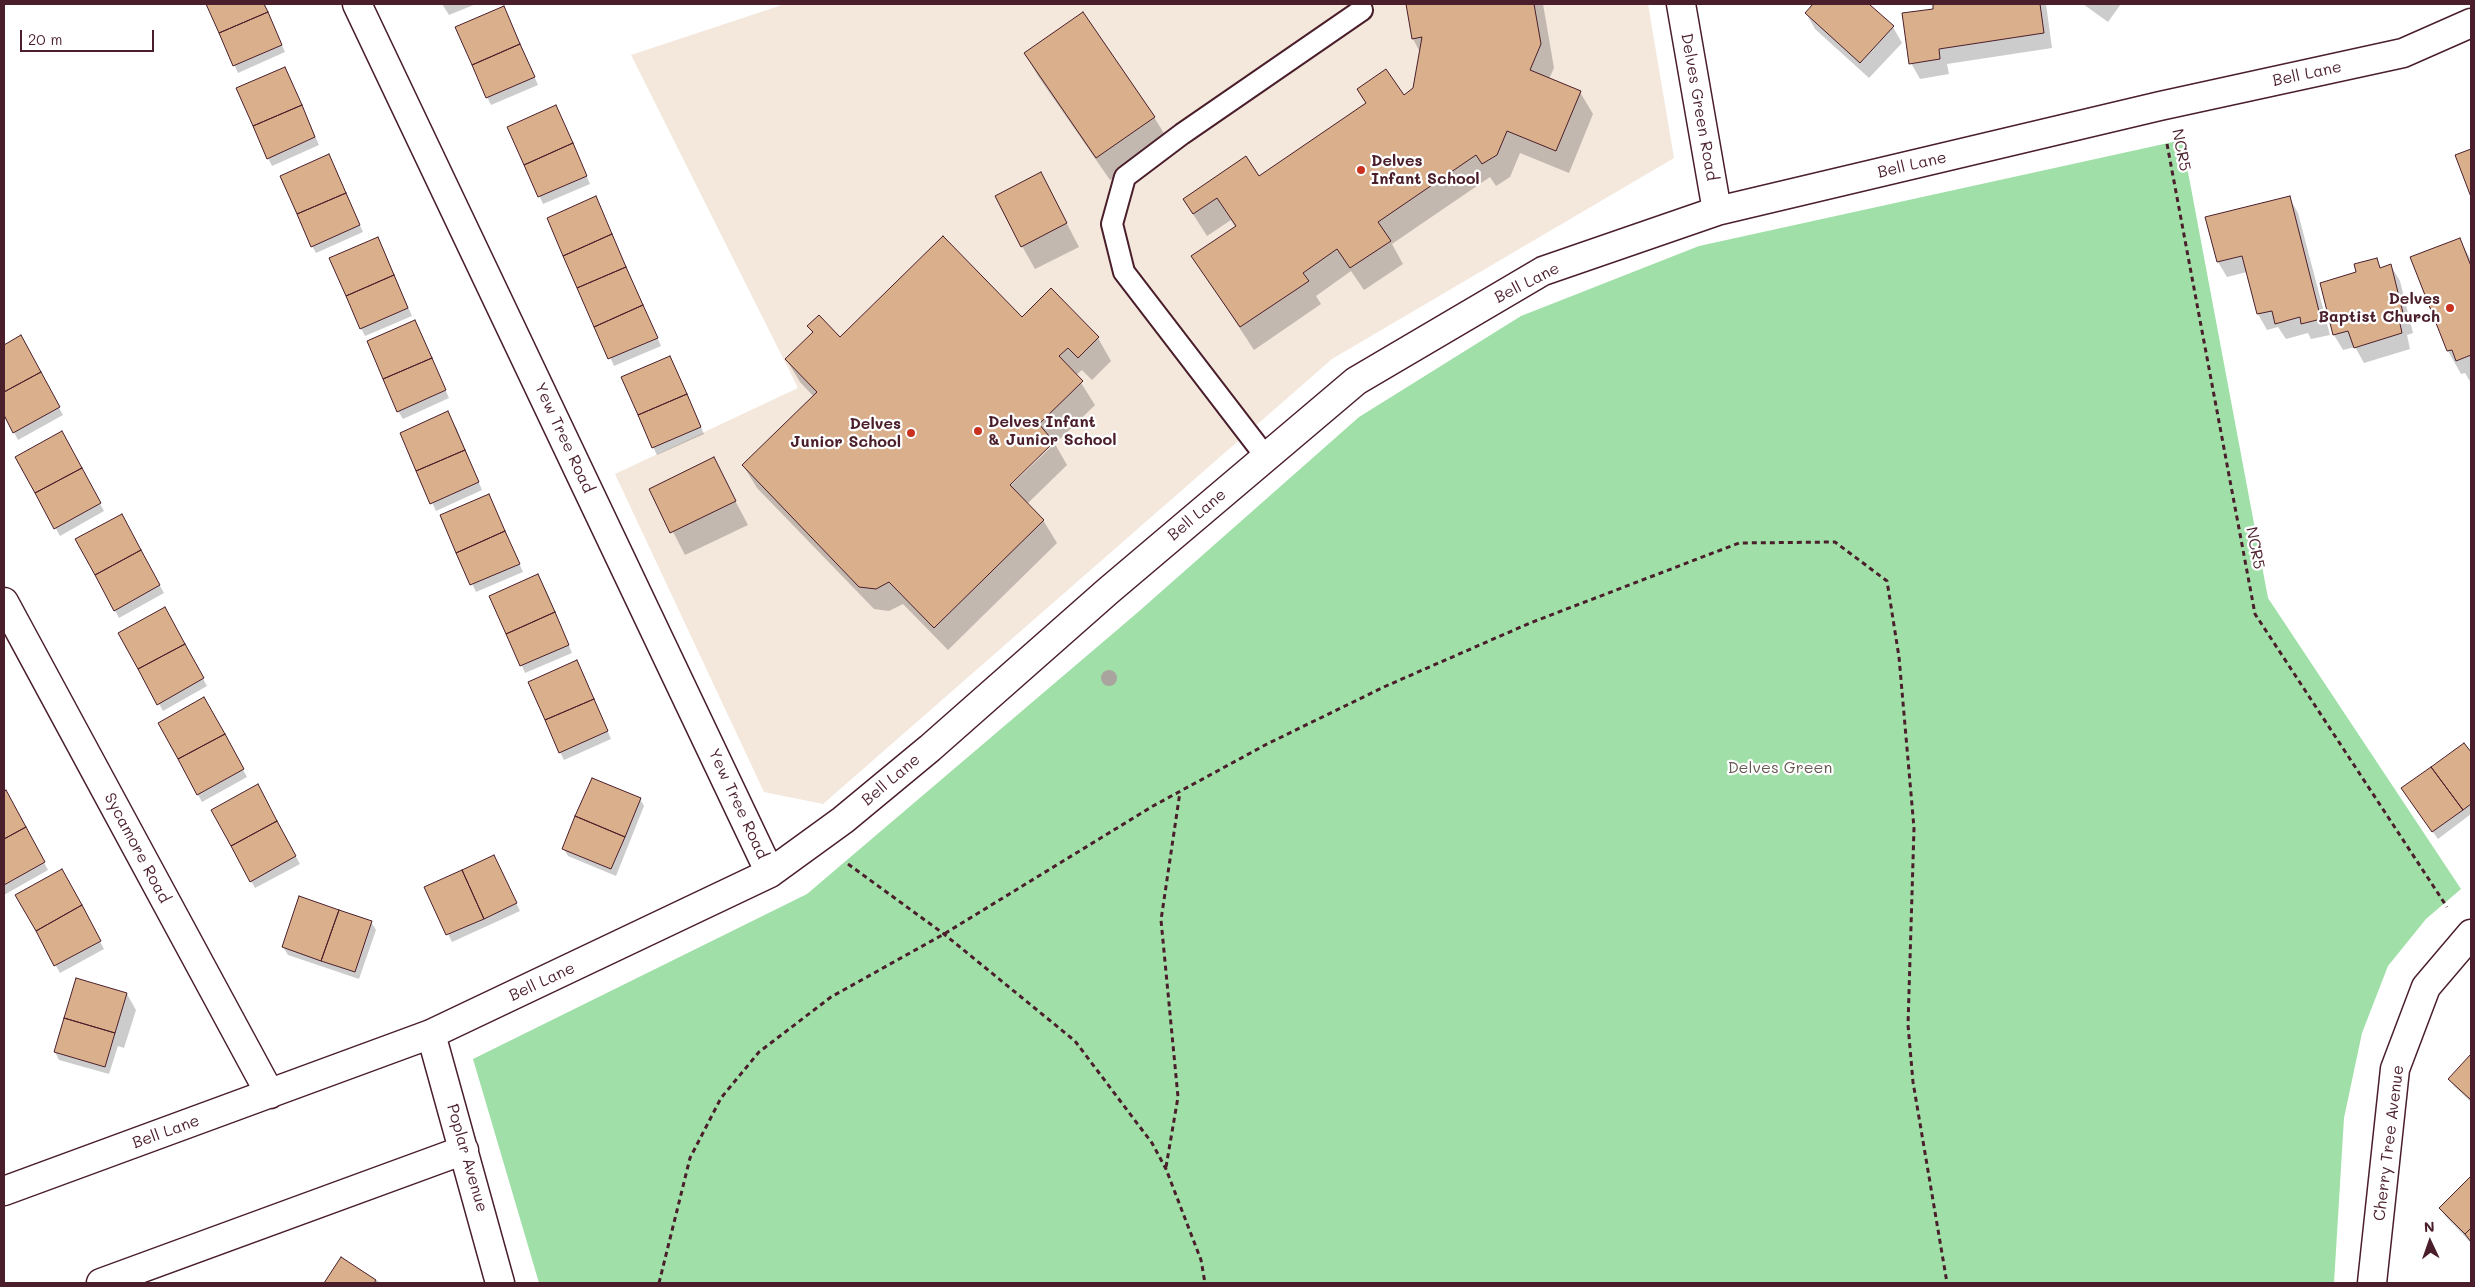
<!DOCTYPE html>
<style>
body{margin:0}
#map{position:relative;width:2475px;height:1287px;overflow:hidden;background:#fff;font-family:Mali,sans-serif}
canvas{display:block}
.frame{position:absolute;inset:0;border:5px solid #4a1f2b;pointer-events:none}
.north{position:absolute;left:2405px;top:1217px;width:50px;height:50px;-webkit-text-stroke:4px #fff;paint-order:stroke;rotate:357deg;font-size:14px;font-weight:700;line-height:20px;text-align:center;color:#4a1f2b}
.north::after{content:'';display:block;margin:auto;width:18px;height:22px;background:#4a1f2b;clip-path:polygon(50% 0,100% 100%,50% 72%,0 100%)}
.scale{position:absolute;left:20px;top:30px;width:134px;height:22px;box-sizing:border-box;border:2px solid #4a1f2b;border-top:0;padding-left:6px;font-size:15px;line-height:18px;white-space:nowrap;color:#4a1f2b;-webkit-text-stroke:4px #fff;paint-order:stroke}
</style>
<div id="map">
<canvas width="2475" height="1287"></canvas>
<div class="frame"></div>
<div class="north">N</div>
<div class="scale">20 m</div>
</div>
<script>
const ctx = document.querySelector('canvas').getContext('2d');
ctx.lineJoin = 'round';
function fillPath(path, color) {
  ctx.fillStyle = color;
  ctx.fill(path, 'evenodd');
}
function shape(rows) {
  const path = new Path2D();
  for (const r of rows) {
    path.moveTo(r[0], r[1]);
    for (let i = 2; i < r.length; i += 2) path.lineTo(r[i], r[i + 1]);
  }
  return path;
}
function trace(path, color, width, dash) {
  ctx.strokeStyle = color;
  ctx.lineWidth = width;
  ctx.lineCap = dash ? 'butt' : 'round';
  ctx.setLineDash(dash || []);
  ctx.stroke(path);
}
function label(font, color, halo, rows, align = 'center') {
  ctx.font = font + ' Mali,sans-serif';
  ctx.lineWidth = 4.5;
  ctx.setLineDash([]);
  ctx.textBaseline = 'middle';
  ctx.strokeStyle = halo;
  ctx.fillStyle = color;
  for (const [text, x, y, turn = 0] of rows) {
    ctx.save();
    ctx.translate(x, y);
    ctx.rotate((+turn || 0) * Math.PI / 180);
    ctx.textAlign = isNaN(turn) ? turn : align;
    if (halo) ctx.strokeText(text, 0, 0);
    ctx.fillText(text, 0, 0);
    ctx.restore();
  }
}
const built = shape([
 [785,4,1648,4,1674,158,1332,359,823,804,764,792,615,474,798,388,631,55]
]);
const green = shape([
 [2182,140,2268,598,2461,889,2426,919,2388,966,2362,1033,2344,1118,2334,1283,539,1283,473,1059,807,894,1137,613,1359,417,1521,316,1699,246]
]);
const shadow = shape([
 [207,4,264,4,285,52,238,73],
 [442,4,476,4,449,15],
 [1407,4,1543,4,1554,68,1549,79,1580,92,1593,114,1569,173,1520,153,1510,177,1496,186,1490,177,1392,244,1403,264,1364,290,1351,271,1316,296,1321,304,1254,350,1193,257,1236,228,1231,220,1207,236,1184,200,1259,178,1414,89,1420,52,1413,39],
 [1815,4,1867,4,1893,27,1902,43,1869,78,1815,29,1806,13],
 [1934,4,2046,4,2052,48,1947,64,1949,74,1920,79,1911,63,1935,10],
 [2083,4,2121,4,2108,22],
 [508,15,538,85,491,105,487,97],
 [1025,54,1154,117,1168,140,1110,180,1038,76],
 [289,76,319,145,272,166,268,158],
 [560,115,590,184,543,204,509,127],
 [333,163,363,232,316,253,312,246],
 [1053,197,1079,247,1035,269,1022,246],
 [2289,197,2298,213,2330,335,2311,339,2308,333,2286,339,2278,327,2267,330,2258,314,2247,272,2227,277,2218,262],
 [599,205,661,346,614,366,548,218],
 [2460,240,2471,260,2471,383,2465,373,2461,374,2448,351,2412,258],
 [382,246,412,316,365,336,361,328],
 [2376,260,2381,269,2391,266,2400,281,2413,333,2407,335,2410,349,2364,363,2355,347,2343,350,2334,335,2358,273],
 [1022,318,1098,338,1111,361,1092,380,1082,370,1076,375,1095,405,1055,444,1067,465,1027,504,1043,520,1057,543,948,650,903,604,889,611,874,609,757,488,743,465,814,397,800,382,786,359,813,333,809,326,840,338],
 [1052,442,1052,446,1006,490,1005,488],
 [415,322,449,398,403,419,398,411],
 [20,337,63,415,18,440,4,413,4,346],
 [670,357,704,434,657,455,653,447],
 [448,413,457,429,482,490,436,511,401,433],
 [62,433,104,511,60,536,17,458],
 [713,459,748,525,685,555,651,489],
 [492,503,523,572,476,592,441,515],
 [121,515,164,593,119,618,77,540],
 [538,576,547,592,572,653,525,673,491,596],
 [164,609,207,686,163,711,120,633],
 [581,669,611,739,564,760,560,752],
 [204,699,247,777,202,802,159,724],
 [2464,744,2471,754,2471,814,2438,839,2402,789],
 [257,786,300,864,255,888,213,810],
 [6,792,48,870,4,895,4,793],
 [640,799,644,806,616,876,568,856,564,849],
 [498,864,520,911,452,942,426,888],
 [62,871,104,949,60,973,17,895],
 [371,922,376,930,359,979,288,955,283,947],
 [127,994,136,1010,124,1048,118,1046,109,1074,59,1060,55,1052],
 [2471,1056,2471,1102,2454,1086,2450,1079],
 [2471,1178,2471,1243,2445,1216,2440,1208],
 [342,1259,381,1283,326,1283]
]);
const building = shape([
 [206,4,264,4,268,12,219,33,206,4],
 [1406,4,1534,4,1541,44,1530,70,1581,91,1556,151,1507,131,1497,155,1482,164,1476,155,1378,222,1391,241,1350,268,1337,249,1303,273,1309,281,1240,327,1191,256,1236,226,1217,198,1193,214,1183,199,1246,156,1259,176,1366,103,1357,89,1386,69,1404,95,1413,88,1422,37,1412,39,1406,4],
 [1813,4,1869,4,1894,26,1860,63,1805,13,1813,4],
 [1933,4,2040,4,2044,33,1939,49,1940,59,1909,64,1902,13,1933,9,1933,4],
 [504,6,520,44,472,65,455,27,504,6],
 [268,12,282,45,233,66,219,33,268,12],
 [1083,12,1155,117,1096,158,1024,53,1083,12],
 [520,44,535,77,486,98,472,65,520,44],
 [285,67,302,105,253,126,236,88,285,67],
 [302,105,315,137,267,159,253,126,302,105],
 [556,105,573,143,524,165,507,127,556,105],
 [573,143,587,176,538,197,524,165,573,143],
 [2471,149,2471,197,2455,155,2471,149],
 [329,154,346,193,297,214,280,176,329,154],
 [1041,172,1067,223,1021,247,995,196,1041,172],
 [346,193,360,225,311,247,297,214,346,193],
 [596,196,612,234,563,256,547,218,596,196],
 [2290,196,2321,319,2301,324,2300,317,2275,324,2272,311,2257,314,2242,256,2217,262,2205,217,2290,196],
 [612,234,626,267,577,288,563,256,612,234],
 [943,236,1022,317,1051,288,1099,337,1078,358,1068,348,1059,356,1083,381,1039,424,1054,442,1010,485,1044,520,934,628,889,582,876,589,859,587,742,465,817,392,785,359,813,332,807,326,819,315,840,337,943,236],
 [378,237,394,275,346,296,329,258,378,237],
 [2460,238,2471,266,2471,355,2456,361,2452,350,2447,351,2410,257,2460,238],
 [2377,258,2380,268,2391,264,2404,317,2399,319,2402,333,2354,348,2348,331,2333,335,2320,283,2356,272,2354,264,2377,258],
 [626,267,643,305,594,327,577,288,626,267],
 [394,275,408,308,360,329,346,296,394,275],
 [643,305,658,338,608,359,594,327,643,305],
 [415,320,432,358,383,379,367,341,415,320],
 [21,335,41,372,4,392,4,345,21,335],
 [670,356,687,394,638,415,621,377,670,356],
 [432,358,446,390,397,412,383,379,432,358],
 [41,372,60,407,13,433,4,415,4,392,41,372],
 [687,394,701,427,652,448,638,415,687,394],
 [448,411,465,450,416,471,400,433,448,411],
 [62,431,82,468,35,493,15,457,62,431],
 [465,450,479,482,430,504,416,471,465,450],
 [714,457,736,501,670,533,649,489,714,457],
 [82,468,101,503,54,529,35,493,82,468],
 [489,494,505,531,456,553,440,515,489,494],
 [122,514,141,550,95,575,75,539,122,514],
 [505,531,520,564,470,585,456,553,505,531],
 [141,550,160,585,114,611,95,575,141,550],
 [538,574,555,612,506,634,489,596,538,574],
 [165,607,185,644,138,669,118,633,165,607],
 [555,612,569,645,520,666,506,634,555,612],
 [185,644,204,678,157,705,138,669,185,644],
 [577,660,594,699,545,720,528,682,577,660],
 [204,697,225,734,178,759,158,723,204,697],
 [594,699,608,731,559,753,545,720,594,699],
 [225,734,244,769,197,795,178,759,225,734],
 [2464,743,2471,752,2471,804,2463,810,2431,767,2464,743],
 [2431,767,2463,810,2432,832,2401,788,2431,767],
 [592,778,641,798,625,837,575,816,592,778],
 [258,784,277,821,231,846,211,810,258,784],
 [6,790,26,827,4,839,4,792,6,790],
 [575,816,625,837,611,869,562,849,575,816],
 [277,821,296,856,250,882,231,846,277,821],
 [26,827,45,862,4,885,4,839,26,827],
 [494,855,517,903,484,919,462,870,494,855],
 [62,869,82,905,36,931,15,895,62,869],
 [462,870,484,919,446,935,424,887,462,870],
 [299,896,339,910,321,961,282,947,299,896],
 [82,905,101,941,54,966,36,931,82,905],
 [339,910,372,921,355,972,321,961,339,910],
 [76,978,127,993,115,1033,64,1018,76,978],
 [64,1018,115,1033,105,1067,54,1052,64,1018],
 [2471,1054,2471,1100,2448,1079,2471,1054],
 [2471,1176,2471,1228,2465,1234,2439,1208,2471,1176],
 [2471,1228,2471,1242,2465,1234,2471,1228],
 [341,1257,376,1280,374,1283,324,1283,341,1257]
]);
const path = shape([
 [2167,144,2255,614,2447,907],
 [848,864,944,934,1075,1041,1152,1143,1166,1169,1201,1260,1205,1283],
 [1166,1167,1178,1097,1161,920,1180,792],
 [659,1283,690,1158,721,1098,759,1052,831,997,944,934,1153,806,1267,744,1386,686,1530,623,1739,543,1835,542,1887,581,1899,657,1914,828,1908,1025,1913,1082,1947,1283]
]);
const lane = shape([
 [1266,457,1124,272,1112,224,1125,177,1182,134,1362,10]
]);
const street = shape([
 [357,4,770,873],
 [1681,4,1717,211],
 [4,602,270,1094],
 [431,1034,500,1283],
 [4,1191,431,1034,770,873,843,820,930,748,1108,591,1356,381,1543,271,1717,211,2160,106,2403,53,2471,23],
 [101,1283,464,1150]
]);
const secondary = shape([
 [2372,1283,2395,1069,2426,987,2471,934]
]);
const trees = [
 [1109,678]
];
const markers = [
 [1361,170,5,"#c8321e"],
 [2450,308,5,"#c8321e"],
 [978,431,5,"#c8321e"],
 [911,433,5,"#c8321e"]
];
const streetNames = [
 ["Bell Lane",2307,74,-12],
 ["Delves Green Road",1699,107,80],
 ["NCR5",2181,150,79],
 ["Bell Lane",1912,165,-13],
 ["Bell Lane",1527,283,-27],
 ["Yew Tree Road",564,438,65],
 ["Bell Lane",1197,515,-40],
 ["NCR5",2255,548,79],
 ["Bell Lane",891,780,-40],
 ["Yew Tree Road",738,804,65],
 ["Sycamore Road",137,848,62],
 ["Bell Lane",542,982,-25],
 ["Bell Lane",166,1132,-20],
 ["Cherry Tree Avenue",2389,1143,-83],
 ["Poplar Avenue",467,1158,74]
];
const poiNames = [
 ["Delves",1371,161],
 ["Infant School",1371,179],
 ["Delves",2440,299,"right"],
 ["Baptist Church",2440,317,"right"],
 ["Delves Infant",988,422],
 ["& Junior School",988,440],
 ["Delves",901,424,"right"],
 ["Junior School",901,442,"right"]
];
const parkNames = [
 ["Delves Green",1780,768]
];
fillPath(built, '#f4e7dc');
fillPath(green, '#a0e0a8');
fillPath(shadow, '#0003');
fillPath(building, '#daaf8b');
trace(building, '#4a1f2b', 1);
trace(lane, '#4a1f2b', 24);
trace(street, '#4a1f2b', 31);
trace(secondary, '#4a1f2b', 31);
trace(path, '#4a1f2b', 3, [5, 4]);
trace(lane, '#fff', 20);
trace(street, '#fff', 28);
trace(secondary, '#fff', 28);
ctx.fillStyle = '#aaa49f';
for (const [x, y] of trees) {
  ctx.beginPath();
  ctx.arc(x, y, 8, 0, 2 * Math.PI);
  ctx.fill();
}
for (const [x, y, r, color] of markers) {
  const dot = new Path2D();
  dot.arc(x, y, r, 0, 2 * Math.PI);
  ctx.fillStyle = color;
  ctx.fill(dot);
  trace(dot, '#fff', 2);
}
label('16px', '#4a1f2b', '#fff', streetNames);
label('bold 16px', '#4a1f2b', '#fff', poiNames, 'left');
label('16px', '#645950', '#fff', parkNames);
</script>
